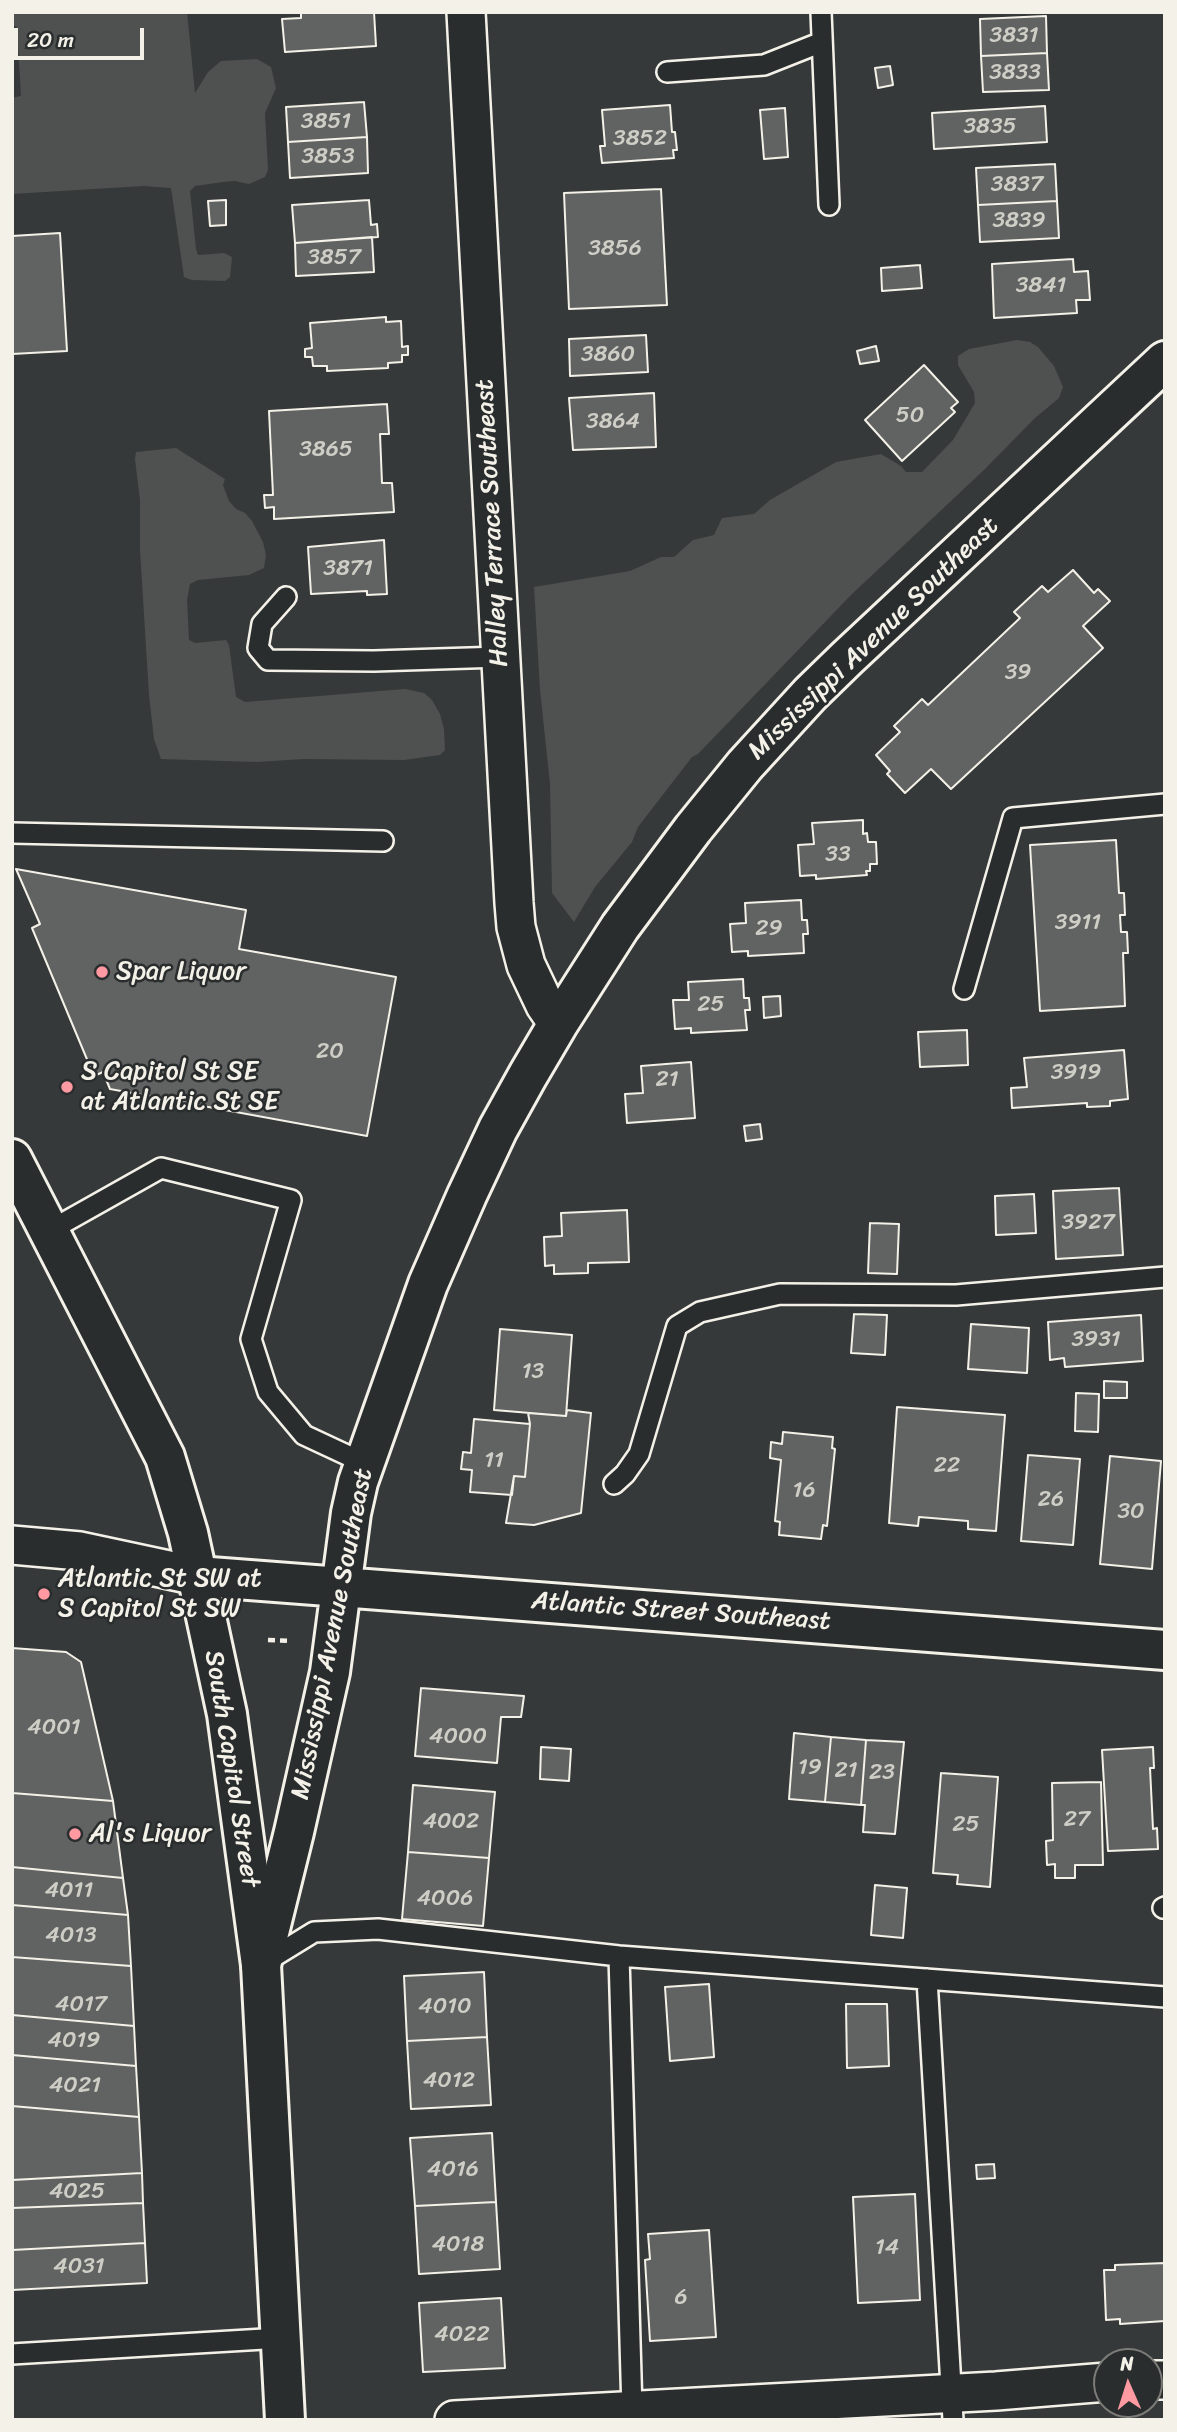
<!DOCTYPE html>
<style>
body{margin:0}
#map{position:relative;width:1177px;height:2432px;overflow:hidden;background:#363939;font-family:Sriracha,sans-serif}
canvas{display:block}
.frame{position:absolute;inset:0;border:14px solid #f4f1e8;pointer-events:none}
.north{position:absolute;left:1093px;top:2348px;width:70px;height:70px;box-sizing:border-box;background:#2a2d2e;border:2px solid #7b7b78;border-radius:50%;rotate:357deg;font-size:19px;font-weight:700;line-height:28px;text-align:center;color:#f4f1e8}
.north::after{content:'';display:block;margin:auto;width:24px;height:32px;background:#ff9aa2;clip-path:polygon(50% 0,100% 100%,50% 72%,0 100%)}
.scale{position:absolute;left:14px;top:28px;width:130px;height:32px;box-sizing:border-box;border:4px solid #f4f1e8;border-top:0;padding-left:9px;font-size:21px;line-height:24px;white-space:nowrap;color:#f4f1e8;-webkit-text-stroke:5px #2a2d2e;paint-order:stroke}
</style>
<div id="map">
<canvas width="1177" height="2432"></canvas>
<div class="frame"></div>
<div class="north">N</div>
<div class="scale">20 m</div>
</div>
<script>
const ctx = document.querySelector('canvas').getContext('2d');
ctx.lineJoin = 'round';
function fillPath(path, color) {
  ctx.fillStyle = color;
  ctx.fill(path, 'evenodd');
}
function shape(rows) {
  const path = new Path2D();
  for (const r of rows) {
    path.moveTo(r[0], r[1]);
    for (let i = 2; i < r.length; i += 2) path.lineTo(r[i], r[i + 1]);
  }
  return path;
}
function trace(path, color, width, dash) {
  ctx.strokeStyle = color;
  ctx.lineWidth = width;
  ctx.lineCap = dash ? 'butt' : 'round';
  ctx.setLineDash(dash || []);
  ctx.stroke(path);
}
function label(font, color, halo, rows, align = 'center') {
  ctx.font = font + ' Sriracha,sans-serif';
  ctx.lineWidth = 5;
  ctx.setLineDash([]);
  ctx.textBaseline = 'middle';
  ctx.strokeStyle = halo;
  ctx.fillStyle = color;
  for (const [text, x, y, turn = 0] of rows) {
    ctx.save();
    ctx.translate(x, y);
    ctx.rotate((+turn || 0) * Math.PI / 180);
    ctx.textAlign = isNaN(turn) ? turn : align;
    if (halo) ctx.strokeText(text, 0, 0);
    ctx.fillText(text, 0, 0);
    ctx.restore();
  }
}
const green = shape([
 [12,12,187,12,195,93,208,72,221,61,257,59,271,67,276,88,265,113,268,170,265,177,249,184,235,181,223,182,195,186,190,191,196,249,198,255,224,253,232,257,230,277,225,281,192,280,184,277,171,188,143,186,12,194,12,98,21,96,17,27,12,25],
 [1017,340,1030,342,1038,347,1054,366,1063,387,1059,398,1035,418,985,469,851,595,698,754,692,757,638,827,632,842,595,887,574,922,552,893,550,784,540,690,534,587,630,571,661,557,674,557,693,540,714,535,722,518,754,514,770,500,836,462,881,454,901,466,906,472,922,472,953,440,975,403,974,392,958,365,958,356,969,349],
 [176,448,225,479,223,485,229,501,236,509,245,513,252,521,263,542,266,555,264,568,249,575,198,580,190,584,187,600,189,640,195,643,226,640,229,645,236,697,245,702,405,689,424,693,432,700,440,714,444,729,445,750,440,755,404,760,304,759,256,762,161,759,154,739,149,695,140,550,140,500,135,459,136,452]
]);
const building = shape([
 [301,12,374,12,376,46,285,52,282,19,301,18,301,12],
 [1046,16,1047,53,981,56,980,19,1046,16],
 [1047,53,1049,90,983,92,981,56,1047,53],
 [890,66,893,85,878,88,875,68,890,66],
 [364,102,367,137,288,142,286,107,364,102],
 [670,105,672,132,675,132,677,150,673,150,674,158,602,163,600,146,605,146,602,110,670,105],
 [1045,106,1047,142,934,149,932,113,1045,106],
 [785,108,788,157,764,159,760,110,785,108],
 [367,137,368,173,290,178,288,142,367,137],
 [1055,164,1057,201,978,205,976,168,1055,164],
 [661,189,667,305,569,309,564,193,661,189],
 [226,200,226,225,210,226,208,201,226,200],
 [369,200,371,225,377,224,378,237,295,243,292,205,369,200],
 [1057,201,1059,238,980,242,978,205,1057,201],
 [60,233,67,351,12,354,12,236,60,233],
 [372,237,374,272,296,276,295,243,372,237],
 [1073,259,1074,272,1088,271,1090,300,1076,300,1077,313,994,318,992,264,1073,259],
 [920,265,922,288,882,291,881,268,920,265],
 [386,317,386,322,401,321,402,347,408,346,408,355,402,355,402,362,388,363,388,368,327,371,327,366,313,366,312,357,305,357,305,349,312,348,310,323,386,317],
 [646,335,648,372,570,376,569,339,646,335],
 [876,346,879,361,860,364,857,351,876,346],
 [924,365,958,402,951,408,955,412,902,461,865,420,924,365],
 [654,393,656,447,573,450,569,398,654,393],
 [387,404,389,434,380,434,382,483,392,483,394,512,274,519,274,507,265,508,264,495,273,495,269,411,387,404],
 [384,540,387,594,367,595,367,591,311,594,308,547,384,540],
 [1073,570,1094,593,1098,589,1110,601,1083,626,1103,648,951,789,931,769,905,793,887,774,890,771,876,755,900,732,894,726,922,699,928,705,1020,618,1014,612,1042,586,1048,592,1073,570],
 [863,820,863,834,867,833,868,842,876,842,877,864,870,864,870,871,866,871,867,875,816,879,816,875,800,876,798,845,814,844,812,823,863,820],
 [1116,840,1119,893,1124,893,1125,915,1120,915,1121,932,1127,932,1128,953,1123,953,1125,1006,1040,1011,1030,845,1116,840],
 [16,869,246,910,239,949,396,977,367,1136,110,1089,103,1072,94,1076,32,928,40,924,16,869],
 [801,900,802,920,807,920,808,934,803,934,804,953,748,956,748,951,732,952,730,924,746,923,745,903,801,900],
 [743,979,744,998,749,998,750,1010,745,1010,747,1030,691,1033,691,1028,675,1029,673,1000,689,1000,688,982,743,979],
 [780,996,781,1016,764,1018,763,997,780,996],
 [967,1030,968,1065,920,1067,918,1032,967,1030],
 [1124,1050,1128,1099,1110,1101,1110,1106,1087,1107,1087,1103,1012,1108,1011,1088,1027,1087,1024,1058,1124,1050],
 [691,1062,695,1118,627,1123,625,1094,643,1093,641,1066,691,1062],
 [760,1124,762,1139,746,1141,744,1126,760,1124],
 [1119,1188,1123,1255,1056,1259,1053,1191,1119,1188],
 [1034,1194,1036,1233,996,1235,995,1196,1034,1194],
 [627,1210,629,1262,588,1263,588,1273,554,1274,554,1265,545,1266,544,1237,562,1236,561,1213,627,1210],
 [870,1223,899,1224,897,1274,868,1273,870,1223],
 [854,1314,887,1315,885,1355,851,1353,854,1314],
 [1141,1315,1143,1361,1065,1367,1064,1358,1050,1360,1048,1322,1141,1315],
 [971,1324,1029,1328,1027,1373,968,1369,971,1324],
 [500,1329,572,1335,566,1416,494,1410,500,1329],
 [1104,1381,1127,1382,1127,1398,1104,1398,1104,1381],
 [1076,1393,1099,1394,1098,1432,1075,1431,1076,1393],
 [897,1407,1005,1415,996,1531,968,1529,968,1521,919,1517,918,1526,889,1523,897,1407],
 [567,1410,591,1413,581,1513,534,1525,506,1523,514,1476,525,1477,530,1424,528,1413,566,1416,567,1410],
 [474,1419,530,1424,525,1477,514,1476,512,1495,470,1492,472,1470,461,1469,463,1452,471,1453,474,1419],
 [783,1432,833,1437,832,1448,835,1449,827,1526,823,1525,821,1539,779,1535,780,1522,775,1521,781,1460,770,1458,771,1442,782,1444,783,1432],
 [1028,1455,1080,1459,1073,1545,1021,1541,1028,1455],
 [1110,1456,1161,1461,1152,1569,1100,1564,1110,1456],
 [12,1648,66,1652,81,1662,113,1801,12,1793,12,1648],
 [421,1688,524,1696,521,1717,501,1717,497,1763,415,1756,421,1688],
 [794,1733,831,1737,825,1802,789,1799,794,1733],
 [831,1737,866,1740,861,1805,825,1802,831,1737],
 [866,1740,904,1742,895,1834,863,1832,865,1805,861,1805,866,1740],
 [541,1747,571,1749,569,1781,540,1779,541,1747],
 [1153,1747,1154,1768,1150,1768,1153,1829,1157,1828,1158,1849,1108,1851,1102,1750,1153,1747],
 [941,1773,998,1777,990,1887,957,1884,958,1875,933,1873,941,1773],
 [1101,1782,1103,1865,1075,1865,1075,1878,1055,1878,1055,1864,1047,1865,1046,1841,1053,1840,1052,1783,1101,1782],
 [413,1785,495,1792,489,1858,408,1852,413,1785],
 [12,1793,113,1801,123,1878,12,1867,12,1793],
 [408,1852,489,1858,483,1926,402,1919,408,1852],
 [12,1867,123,1878,128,1915,12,1905,12,1867],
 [875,1885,907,1888,903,1938,871,1935,875,1885],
 [12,1905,128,1915,131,1966,12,1957,12,1905],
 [12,1957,131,1966,134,2026,12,2015,12,1957],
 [484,1972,487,2037,407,2041,404,1976,484,1972],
 [709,1984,714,2057,670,2061,665,1987,709,1984],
 [846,2004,887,2004,889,2066,847,2068,846,2004],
 [12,2015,134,2026,136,2066,12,2055,12,2015],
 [487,2037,491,2105,411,2109,407,2041,487,2037],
 [12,2055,136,2066,139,2117,12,2106,12,2055],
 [12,2106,139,2117,142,2173,12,2180,12,2106],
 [492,2133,496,2202,415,2206,410,2138,492,2133],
 [994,2164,995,2178,977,2179,976,2165,994,2164],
 [142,2173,143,2203,12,2208,12,2180,142,2173],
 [915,2194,920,2300,858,2303,853,2197,915,2194],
 [496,2202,500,2269,419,2274,415,2206,496,2202],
 [143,2203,145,2243,12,2250,12,2208,143,2203],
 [709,2230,716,2337,650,2341,645,2260,650,2259,648,2234,709,2230],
 [145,2243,147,2283,12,2290,12,2250,145,2243],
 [1165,2263,1165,2321,1120,2324,1120,2319,1106,2320,1104,2270,1115,2270,1115,2265,1165,2263],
 [501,2298,505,2368,423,2372,419,2303,501,2298]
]);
const path = shape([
 [268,1640,292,1641]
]);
const lane = shape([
 [821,12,829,205],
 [667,72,764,65,822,42],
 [286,597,262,624,258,648,268,660,374,661,501,657],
 [12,833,383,841],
 [964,989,1013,818,1165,804],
 [49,1231,161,1168,291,1200,251,1339,268,1392,304,1435,364,1463],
 [614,1484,625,1474,639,1454,677,1326,700,1312,780,1294,956,1295,1165,1277],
 [1163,1908,1165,1907],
 [619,1956,632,2411],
 [262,1964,314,1932,378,1929,619,1956,1165,1997],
 [927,1979,953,2420],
 [12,2354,281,2338]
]);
const street = shape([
 [466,12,514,903,516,927,526,965,545,1005,558,1024],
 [12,1545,80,1551,197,1576],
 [1149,2380,1165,2380],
 [454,2420,996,2391,1107,2382]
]);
const secondary = shape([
 [197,1576,1165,1650],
 [261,1965,294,1832,330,1672,351,1513,358,1482,428,1284,467,1195,498,1129,528,1075,558,1024,620,927,693,829,745,765,810,694,847,658,1165,361]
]);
const primary = shape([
 [12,1159,165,1457,188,1533,227,1714,261,1965,285,2420]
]);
const markers = [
 [102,972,7,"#ff9aa2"],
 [67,1087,7,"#ff9aa2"],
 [44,1594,7,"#ff9aa2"],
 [75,1834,7,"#ff9aa2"]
];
const numberNames = [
 ["3831",1014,36],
 ["3833",1015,73],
 ["3851",326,122],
 ["3835",990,127],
 ["3852",640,139],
 ["3853",328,157],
 ["3837",1017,185],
 ["3839",1019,221],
 ["3856",615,249],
 ["3857",334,258],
 ["3841",1041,286],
 ["3860",608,355],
 ["50",910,416],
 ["3864",613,422],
 ["3865",326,450],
 ["3871",348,569],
 ["39",1018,673],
 ["33",838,855],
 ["3911",1078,923],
 ["29",769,929],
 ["25",711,1005],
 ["20",330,1052],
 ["3919",1076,1073],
 ["21",667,1080],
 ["3927",1088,1223],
 ["3931",1096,1340],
 ["13",533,1372],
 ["11",494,1461],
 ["22",947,1466],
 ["16",804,1491],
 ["26",1051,1500],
 ["30",1131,1512],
 ["4001",54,1728],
 ["4000",458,1737],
 ["19",810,1768],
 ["21",846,1771],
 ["23",882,1773],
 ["27",1077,1820],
 ["4002",451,1822],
 ["25",966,1825],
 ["4011",69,1891],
 ["4006",445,1899],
 ["4013",71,1936],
 ["4017",81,2005],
 ["4010",445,2007],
 ["4019",74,2041],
 ["4012",449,2081],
 ["4021",75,2086],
 ["4016",453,2170],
 ["4025",77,2192],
 ["4018",458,2245],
 ["14",887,2248],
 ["4031",79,2267],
 ["6",681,2298],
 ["4022",462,2335]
];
const streetNames = [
 ["Halley Terrace Southeast",493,523,-93],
 ["Mississippi Avenue Southeast",874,639,-44],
 ["Atlantic Street Southeast",681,1612,4],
 ["Mississippi Avenue Southeast",333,1634,-79],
 ["South Capitol Street",231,1769,81]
];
const poiNames = [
 ["Spar Liquor",116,972],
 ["S Capitol St SE",81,1072],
 ["at Atlantic St SE",81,1102],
 ["Atlantic St SW at",58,1579],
 ["S Capitol St SW",58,1609],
 ["Al's Liquor",89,1834]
];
fillPath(green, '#4e514f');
fillPath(building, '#616362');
trace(building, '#f4f1e8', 2);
trace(lane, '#f4f1e8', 24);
trace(street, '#f4f1e8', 42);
trace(secondary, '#f4f1e8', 44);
trace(primary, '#f4f1e8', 44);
trace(path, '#f4f1e8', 4.5, [7, 5]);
trace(lane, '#2a2d2e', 19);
trace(street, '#2a2d2e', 37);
trace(secondary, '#2a2d2e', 38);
trace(primary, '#2a2d2e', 38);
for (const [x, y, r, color] of markers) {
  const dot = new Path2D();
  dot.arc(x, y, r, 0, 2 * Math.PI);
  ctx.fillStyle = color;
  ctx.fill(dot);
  trace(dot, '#2a2d2e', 2.5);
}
label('23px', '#cfcec6', null, numberNames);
label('26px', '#f4f1e8', '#2a2d2e', streetNames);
label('26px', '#f4f1e8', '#2a2d2e', poiNames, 'left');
</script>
